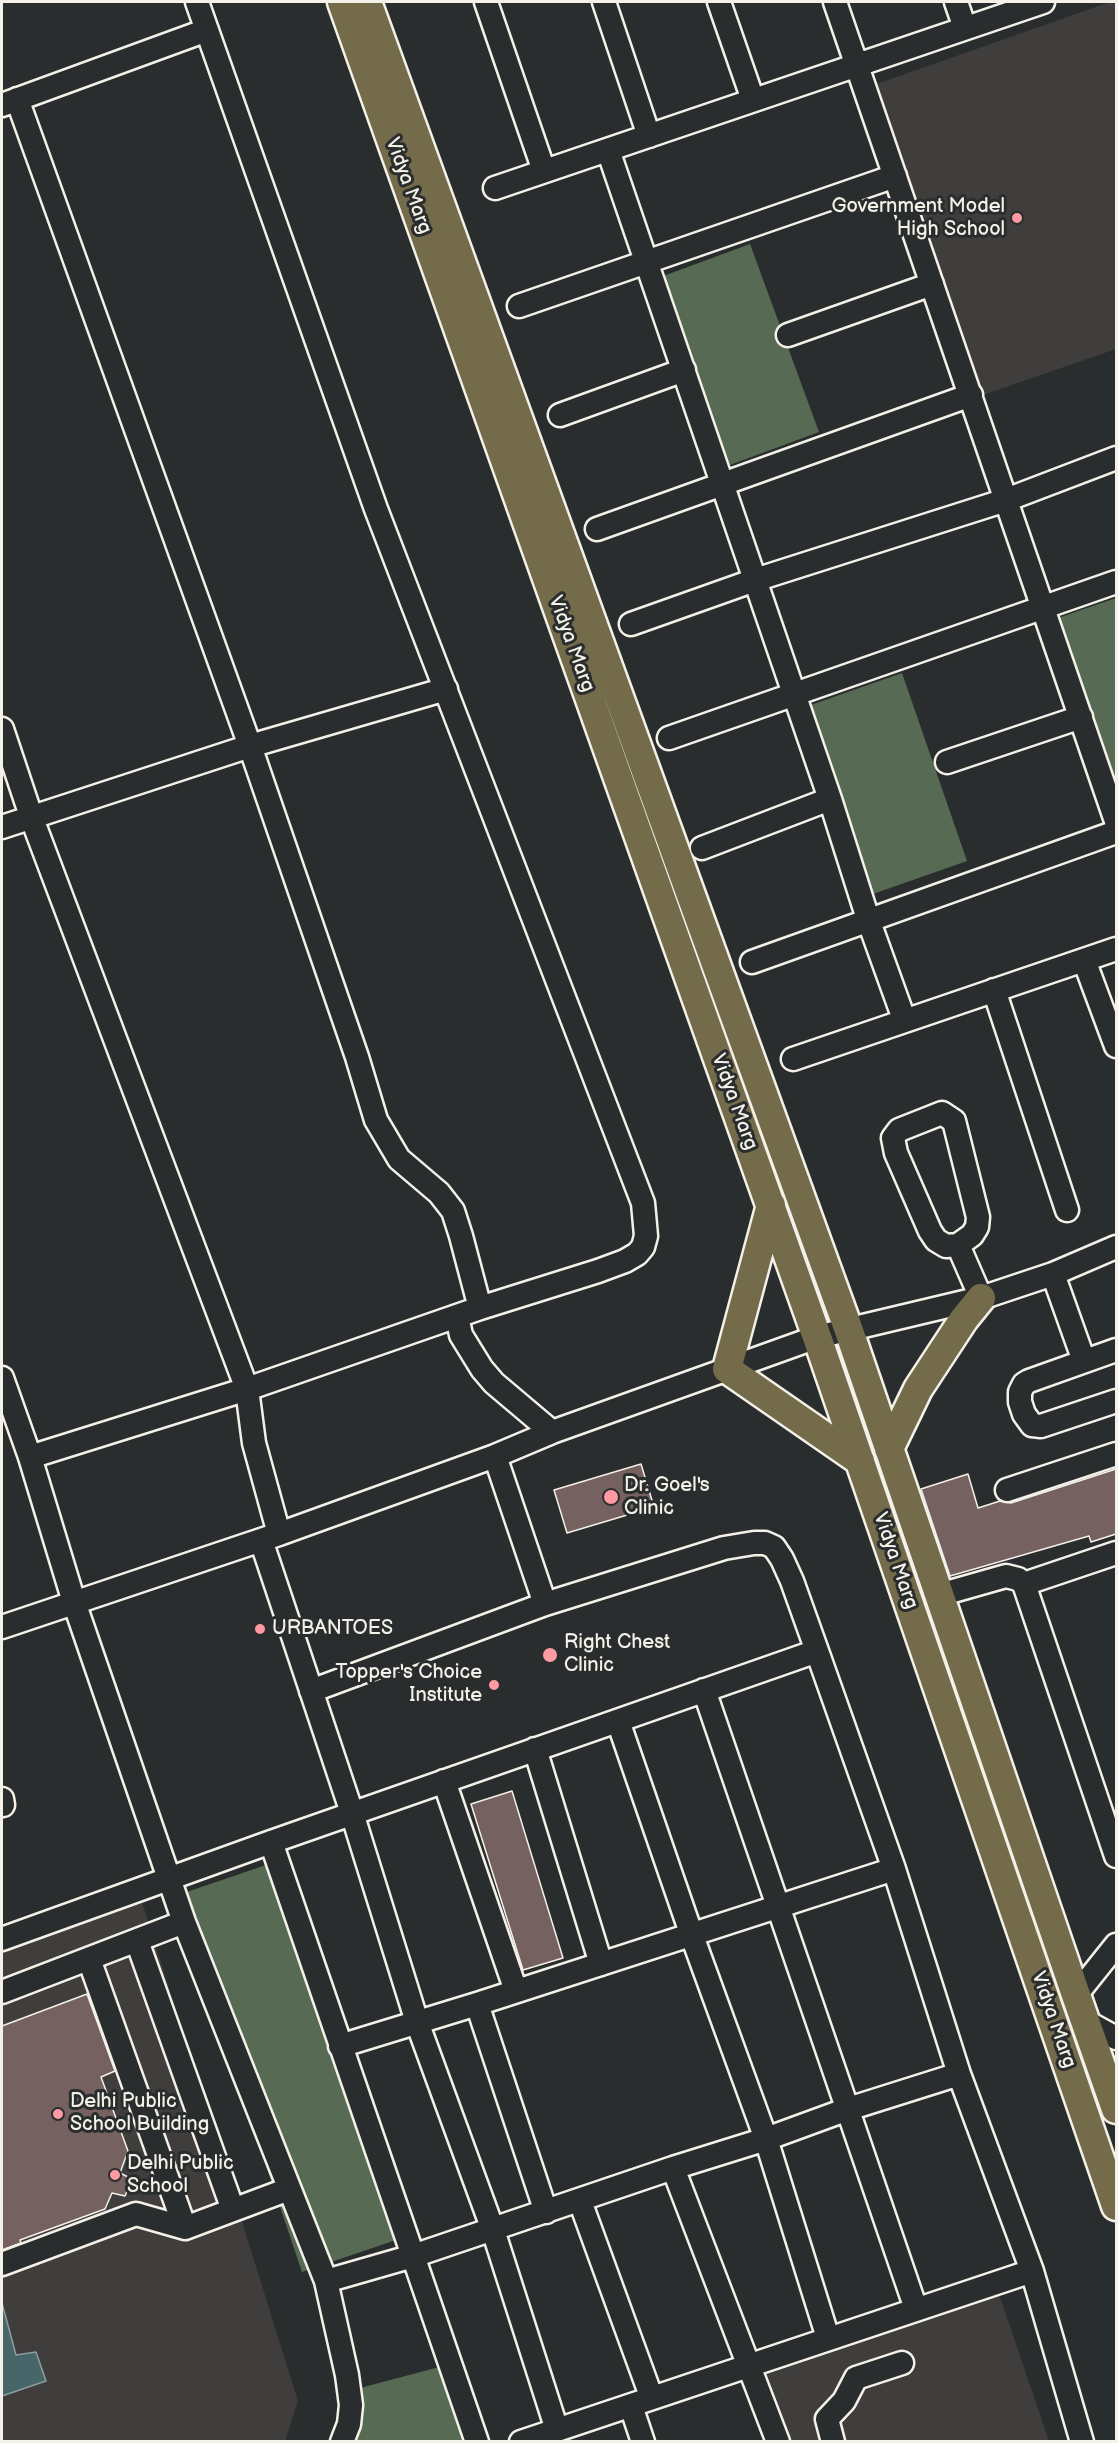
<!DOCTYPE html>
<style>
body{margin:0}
#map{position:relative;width:1118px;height:2443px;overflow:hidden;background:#2a2d2e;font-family:"Balsamiq Sans",sans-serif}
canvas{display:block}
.frame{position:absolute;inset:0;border:3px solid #f4f1e8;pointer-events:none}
</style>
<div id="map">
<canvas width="1118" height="2443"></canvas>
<div class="frame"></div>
</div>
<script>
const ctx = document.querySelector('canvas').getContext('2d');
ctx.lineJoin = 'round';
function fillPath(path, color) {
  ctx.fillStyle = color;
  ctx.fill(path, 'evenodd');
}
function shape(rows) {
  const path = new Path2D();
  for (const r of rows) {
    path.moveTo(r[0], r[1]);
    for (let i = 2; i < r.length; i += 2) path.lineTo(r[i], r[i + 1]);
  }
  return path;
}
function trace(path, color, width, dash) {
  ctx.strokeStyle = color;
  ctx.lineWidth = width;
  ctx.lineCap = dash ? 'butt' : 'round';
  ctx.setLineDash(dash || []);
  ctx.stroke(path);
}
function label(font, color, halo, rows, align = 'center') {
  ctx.font = font + ' "Balsamiq Sans",sans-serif';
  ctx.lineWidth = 6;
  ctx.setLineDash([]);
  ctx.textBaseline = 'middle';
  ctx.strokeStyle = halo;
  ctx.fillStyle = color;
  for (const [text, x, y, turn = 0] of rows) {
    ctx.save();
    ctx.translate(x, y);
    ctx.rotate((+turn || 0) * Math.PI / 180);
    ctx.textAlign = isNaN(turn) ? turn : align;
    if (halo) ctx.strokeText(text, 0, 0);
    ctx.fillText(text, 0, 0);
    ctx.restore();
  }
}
const built = shape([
 [1110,2,1116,2,1116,349,980,396,871,86],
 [141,1899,298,2401,285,2441,2,2441,2,1948],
 [999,2294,1049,2441,786,2441,763,2376]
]);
const green = shape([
 [750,244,819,432,727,466,658,278],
 [1116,598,1116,803,1055,619],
 [902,673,967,861,873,894,808,706],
 [269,1864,396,2240,302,2272,175,1896],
 [443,2366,468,2441,343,2442,349,2391]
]);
const water = shape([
 [2,2303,16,2355,36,2352,46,2381,2,2396,2,2303]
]);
const building = shape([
 [641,1464,654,1507,567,1533,554,1490,641,1464],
 [1116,1469,1116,1534,1091,1542,1089,1536,950,1576,921,1489,968,1474,978,1508,1000,1501,1011,1503,1116,1469],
 [512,1791,563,1958,523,1970,471,1804,512,1791],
 [87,1994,115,2071,101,2077,128,2151,120,2173,132,2179,125,2196,112,2193,105,2209,20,2240,21,2243,2,2250,2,2026,87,1994]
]);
const minor = shape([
 [486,2,544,171],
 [604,2,649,136],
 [719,2,753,100],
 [835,2,1116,821],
 [956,2,965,28],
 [17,99,250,746,357,1057,376,1120,399,1159,439,1193,453,1211,461,1236,480,1308],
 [2,105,207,30],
 [608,150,830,799,868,919,904,1019],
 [495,188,1043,2],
 [519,306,895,176],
 [788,335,932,284],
 [560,415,684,370],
 [597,529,971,395],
 [631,624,755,580,1006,500,1116,458],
 [2,729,31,816,247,1389,254,1443,279,1534],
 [669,738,1116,582],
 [947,762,1081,717],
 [2,827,250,746,446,689],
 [702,848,830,799],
 [1084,960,1116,1046],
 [752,962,1116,832],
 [994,990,1067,1210],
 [793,1059,1116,949],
 [958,1245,972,1235,977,1227,978,1217,954,1121,942,1113,899,1130,893,1138,896,1153,930,1231,936,1240,946,1246,958,1245,981,1298],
 [1053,1274,1084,1361],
 [457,1316,461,1335,482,1369,494,1383,552,1432],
 [1116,1350,1029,1381,1024,1384,1020,1392,1020,1402,1024,1414,1032,1425,1041,1426,1116,1401],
 [2,1378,30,1457,74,1602,184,1922,326,2281,347,2375,351,2405,349,2424,342,2442],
 [495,1456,545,1604],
 [30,1457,247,1389,480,1308,598,1271,625,1261,637,1254,643,1247,646,1236,643,1203,376,509,197,2],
 [1007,1490,1116,1454],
 [261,1540,352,1813,417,2022,493,2230,557,2430],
 [1024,1584,1116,1856],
 [939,1595,1006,1576,1018,1579,1024,1584,1116,1553],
 [2,1627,279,1534,495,1456,552,1432,817,1337,981,1298,1053,1274,1116,1247],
 [817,1651,894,1869,959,2074,1032,2271,1082,2442],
 [704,1690,916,2309],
 [618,1721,691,1933,766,2139,828,2338],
 [535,1749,601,1964],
 [444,1781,516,1991],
 [2,1799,3,1805],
 [271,1842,477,2442],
 [2,1939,271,1842,817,1651,792,1581,782,1559,774,1547,765,1543,754,1543,724,1548,545,1604,311,1691],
 [137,1941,233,2210],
 [89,1959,185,2228],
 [2,1992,184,1922],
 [1076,1995,1116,1945],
 [477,2004,546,2212],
 [1085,2021,1116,2038],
 [340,2046,477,2004,894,1869],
 [673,2168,778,2442],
 [580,2201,651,2396],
 [2,2264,136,2214,185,2228,289,2189],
 [326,2281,413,2256,673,2168,766,2139,848,2109,959,2074],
 [631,2406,643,2442],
 [521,2442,1032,2271],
 [833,2442,827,2419,844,2401,856,2378,902,2363]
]);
const major = shape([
 [342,2,817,1337,1116,2206],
 [367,2,848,1328,1076,1995,1116,2109],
 [771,1205,727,1369,860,1461],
 [889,1449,918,1389,964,1319,981,1298]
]);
const markers = [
 [1017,218,6,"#ff9aa2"],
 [611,1497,8,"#ff9aa2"],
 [260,1629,6,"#ff9aa2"],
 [550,1655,8,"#ff9aa2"],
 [494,1685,6,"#ff9aa2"],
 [58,2114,6,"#ff9aa2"],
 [115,2175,6,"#ff9aa2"]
];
const streetNames = [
 ["Vidya Marg",408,186,70],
 ["Vidya Marg",571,644,70],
 ["Vidya Marg",734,1102,70],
 ["Vidya Marg",895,1561,71],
 ["Vidya Marg",1053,2020,71]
];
const poiNames = [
 ["Government Model",1005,207,"right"],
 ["High School",1005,230,"right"],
 ["Dr. Goel's",624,1486],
 ["Clinic",624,1509],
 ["URBANTOES",272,1629],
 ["Right Chest",564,1643],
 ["Clinic",564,1666],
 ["Topper's Choice",482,1673,"right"],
 ["Institute",482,1696,"right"],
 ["Delhi Public",70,2102],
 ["School Building",70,2125],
 ["Delhi Public",127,2164],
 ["School",127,2187]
];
fillPath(built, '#403d3d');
fillPath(green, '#566a54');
fillPath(water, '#476669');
trace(water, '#8c9e9c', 1.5);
fillPath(building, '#746160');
trace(building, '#f4f1e8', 1.5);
trace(minor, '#f4f1e8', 27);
trace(major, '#f4f1e8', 33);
trace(minor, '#2a2d2e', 22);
trace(major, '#746b4b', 28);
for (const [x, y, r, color] of markers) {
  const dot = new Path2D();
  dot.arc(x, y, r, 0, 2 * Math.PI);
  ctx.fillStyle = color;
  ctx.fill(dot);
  trace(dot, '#2a2d2e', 2);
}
label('20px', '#f4f1e8', '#2a2d2e', streetNames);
label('20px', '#f4f1e8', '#2a2d2e', poiNames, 'left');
</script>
